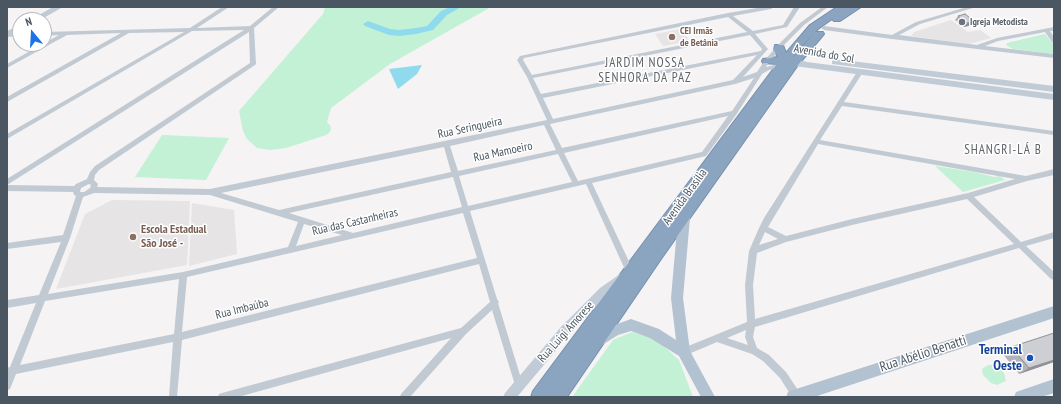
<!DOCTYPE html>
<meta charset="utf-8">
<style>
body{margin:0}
#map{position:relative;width:1061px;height:404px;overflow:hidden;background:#f5f3f3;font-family:"PT Sans Narrow",sans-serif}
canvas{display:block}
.frame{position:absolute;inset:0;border:8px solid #4a5661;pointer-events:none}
.north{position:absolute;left:12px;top:12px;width:40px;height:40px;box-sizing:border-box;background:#fff;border:1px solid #b7bbc0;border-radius:50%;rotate:342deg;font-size:11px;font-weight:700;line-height:16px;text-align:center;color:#4a5661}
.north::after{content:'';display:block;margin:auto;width:14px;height:18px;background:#1a73e8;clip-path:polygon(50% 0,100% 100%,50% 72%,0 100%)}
</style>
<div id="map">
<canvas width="1061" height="404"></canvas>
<div class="frame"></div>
<div class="north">N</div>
</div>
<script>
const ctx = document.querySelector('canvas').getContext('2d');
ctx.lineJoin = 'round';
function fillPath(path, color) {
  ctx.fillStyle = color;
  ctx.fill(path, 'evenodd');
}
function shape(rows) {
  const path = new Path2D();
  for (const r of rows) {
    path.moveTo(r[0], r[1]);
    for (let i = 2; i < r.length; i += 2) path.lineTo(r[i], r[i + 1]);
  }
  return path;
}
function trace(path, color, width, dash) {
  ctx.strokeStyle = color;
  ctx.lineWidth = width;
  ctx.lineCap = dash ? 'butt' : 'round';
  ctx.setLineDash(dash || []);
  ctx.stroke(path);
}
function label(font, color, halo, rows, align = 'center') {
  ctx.font = font + ' "PT Sans Narrow",sans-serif';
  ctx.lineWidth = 3;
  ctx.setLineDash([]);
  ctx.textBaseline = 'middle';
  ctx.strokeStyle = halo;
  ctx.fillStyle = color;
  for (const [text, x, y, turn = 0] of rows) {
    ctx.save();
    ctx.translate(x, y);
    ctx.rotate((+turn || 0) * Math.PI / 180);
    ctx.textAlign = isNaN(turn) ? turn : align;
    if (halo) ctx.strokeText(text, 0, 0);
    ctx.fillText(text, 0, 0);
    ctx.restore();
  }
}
const education = shape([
 [951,20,968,32,980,30,991,38,969,44,911,36,914,32],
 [680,29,690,41,663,46,655,34],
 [112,200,190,201,187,265,56,289,85,214],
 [192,203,234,210,237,254,189,266]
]);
const green = shape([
 [325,7,491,7,390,64,331,108,327,122,330,125,331,128,330,132,326,135,286,148,270,150,257,148,247,139,243,131,239,111,323,14],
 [1045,34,1054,45,1054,54,1013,49,1006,45,1007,43],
 [162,135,229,138,206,180,135,177],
 [935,166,974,172,994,177,1000,176,1005,180,963,192],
 [632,332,656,339,679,360,693,397,572,397,613,340],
 [988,365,995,365,1001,369,1004,373,1006,381,997,385,991,383,983,375,982,369]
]);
const water = shape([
 [422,65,417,74,398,89,389,69]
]);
const river = shape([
 [450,7,461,7,447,15,433,30,416,34,399,36,389,35,365,26,363,24,368,21,390,29,399,30,416,28,427,26,441,11,450,7]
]);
const street = shape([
 [222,7,229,7,197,28,250,26,273,7,279,7,254,28,256,64,255,65,99,170,95,175,94,180,98,184,97,187,210,189,547,120,527,77,517,60,520,56,728,13,763,7,774,7,771,9,733,16,753,31,783,25,794,7,800,7,787,27,755,34,768,49,743,77,757,72,765,60,777,46,800,23,822,7,828,7,804,25,781,48,769,62,766,67,783,63,786,65,785,66,769,70,762,74,736,115,706,156,592,183,634,272,633,274,630,275,627,274,586,184,470,211,497,299,499,302,498,303,523,385,522,388,519,389,516,388,515,385,492,310,466,334,410,397,400,397,401,394,451,338,238,397,218,397,219,394,222,393,461,328,490,302,479,264,182,340,177,397,169,397,173,342,16,374,10,389,7,390,7,368,10,367,36,303,7,308,7,300,39,295,61,242,7,249,7,243,63,235,76,196,74,195,73,192,7,191,7,185,74,186,76,184,87,179,90,172,95,166,250,63,249,32,7,185,7,179,244,30,192,31,7,139,7,134,184,32,129,33,7,102,7,97,121,33,67,35,7,68,7,64,59,35,44,36,44,32,190,28,222,7],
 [728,17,747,32,532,75,523,60,524,58,728,17],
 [750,35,762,49,761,51,541,94,533,78,750,35],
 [757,55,733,80,553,119,543,98,757,55],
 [754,78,732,111,562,148,550,124,735,84,754,78],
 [728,116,702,152,578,181,564,153,728,116],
 [544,125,556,150,458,171,450,146,544,125],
 [444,147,451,172,279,210,221,193,444,147],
 [558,154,572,182,468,206,459,176,558,154],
 [453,177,462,207,353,233,289,213,453,177],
 [89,184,91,185,90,188,84,192,80,192,81,188,89,184],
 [94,193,210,195,298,222,288,247,183,272,48,294,70,238,83,197,94,193],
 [463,213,477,258,182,332,187,277,463,213],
 [304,224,342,235,296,246,304,224],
 [179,279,174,334,20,365,45,301,179,279],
 [967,7,976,7,920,24,899,35,977,45,997,38,1054,27,1054,31,1050,31,1054,37,1054,43,1052,42,1045,32,998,41,985,46,1054,54,1054,58,892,39,824,30,821,28,824,26,892,35,916,22,967,7],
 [20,32,20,36,7,37,7,33,20,32],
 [860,70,863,72,844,102,1054,131,1054,135,842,106,820,140,1026,176,1054,169,1054,175,1027,181,974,197,1021,242,1054,232,1054,238,1026,246,1054,272,1054,280,1051,279,1019,248,755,327,753,337,757,348,769,355,786,372,800,393,801,397,792,397,780,378,763,361,752,354,717,342,684,356,681,355,680,352,681,349,747,322,745,285,749,251,759,228,764,218,857,72,860,70],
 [818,144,1015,179,968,193,852,219,786,236,768,227,818,144],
 [967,199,1014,244,755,319,753,285,757,253,786,242,852,225,967,199],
 [765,232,778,239,759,245,765,232],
 [746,330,745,337,748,345,727,338,746,330]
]);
const secondary = shape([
 [53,7,63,7,40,20,30,20,53,7],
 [20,25,20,30,7,36,7,31,20,25],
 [787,57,807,62,1054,94,1054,100,794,66,784,62,783,60,787,57],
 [835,59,1054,86,1054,92,832,64,832,60,835,59],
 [623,272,627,274,629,277,627,280,608,294,569,335,517,397,503,397,505,393,561,327,600,288,623,272]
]);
const primary = shape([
 [684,213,688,215,690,218,683,298,690,351,715,397,701,397,679,356,650,338,631,331,618,335,599,347,594,345,592,341,594,337,609,327,631,319,659,329,676,340,671,298,678,218,680,215,684,213],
 [1054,306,1054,318,814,397,786,397,788,392,793,390,1054,306],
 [1054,379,1054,393,1041,397,1014,397,1016,392,1054,379]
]);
const highway = shape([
 [837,7,848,7,847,9,849,7,861,7,840,21,834,21,832,19,818,29,800,48,793,58,815,32,823,32,824,34,798,65,661,259,567,397,531,397,533,391,777,64,763,63,762,61,763,59,778,57,774,51,775,45,783,45,786,53,810,25,837,7]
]);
const wall = shape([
 [958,16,974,21,972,25,964,27,955,20],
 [1011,347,1054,362,1019,374,1002,353]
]);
const shadedWall = shape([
 [974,21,972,25,964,27,967,23],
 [1054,360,1054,362,1019,374,1029,368]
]);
const building = shape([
 [965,14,974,21,967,23,958,16,965,14],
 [1054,333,1054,360,1029,368,1011,347,1054,333]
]);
const markers = [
 [962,22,4,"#6b7280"],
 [672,37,4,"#8d6e63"],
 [133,237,4,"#8d6e63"],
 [1030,358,4,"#1a4fb4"]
];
const farWorshipnames = [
 ["Igreja Metodista",970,22]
];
const farEducationnames = [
 ["CEI Irmãs",680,31],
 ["de Betânia",680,43]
];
const streetNames = [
 ["Avenida do Sol",824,54,10],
 ["Rua Seringueira",470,128,-12],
 ["Rua Mamoeiro",503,152,-12],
 ["Avenida Brasília",685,197,-54],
 ["Rua das Castanheiras",355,222,-13],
 ["Rua Imbaúba",242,309,-14],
 ["Rua Luigi Amorese",566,332,-48]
];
const educationNames = [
 ["Escola Estadual",141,230],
 ["São José -",141,244]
];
const neighbourhoodNames = [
 ["JARDIM NOSSA",645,63],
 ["SENHORA DA PAZ",645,78],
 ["SHANGRI-LÁ B",1003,150]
];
const nearTransitnames = [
 ["Terminal",1022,350],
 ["Oeste",1022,366]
];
const nearStreetnames = [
 ["Rua Abélio Benatti",923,354,-18]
];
fillPath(education, '#e6e4e5');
fillPath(green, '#c3f1d5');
fillPath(water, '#90daee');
fillPath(river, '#90daee');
trace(highway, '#7690ad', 2);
fillPath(street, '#c1cad2');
fillPath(secondary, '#c1cbd6');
fillPath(primary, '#b3c2d1');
fillPath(highway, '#8ba5c1');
fillPath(wall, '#b0b2b7');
fillPath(shadedWall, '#909195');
fillPath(building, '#cdcfd5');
trace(building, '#909195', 1);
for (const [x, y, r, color] of markers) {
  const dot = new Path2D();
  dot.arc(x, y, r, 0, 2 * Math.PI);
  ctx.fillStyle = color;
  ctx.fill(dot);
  trace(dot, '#fff', 1.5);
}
label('bold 10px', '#5b616d', '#fff', farWorshipnames, 'left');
label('bold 10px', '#785e54', '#fff', farEducationnames, 'left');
label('12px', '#4a5661', '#fff', streetNames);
label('bold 12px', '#785e54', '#fff', educationNames, 'left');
ctx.letterSpacing = '1px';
label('13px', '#5f6368', '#fff', neighbourhoodNames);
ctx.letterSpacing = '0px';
label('bold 14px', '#164399', '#fff', nearTransitnames, 'right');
label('14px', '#4a5661', '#fff', nearStreetnames);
</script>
